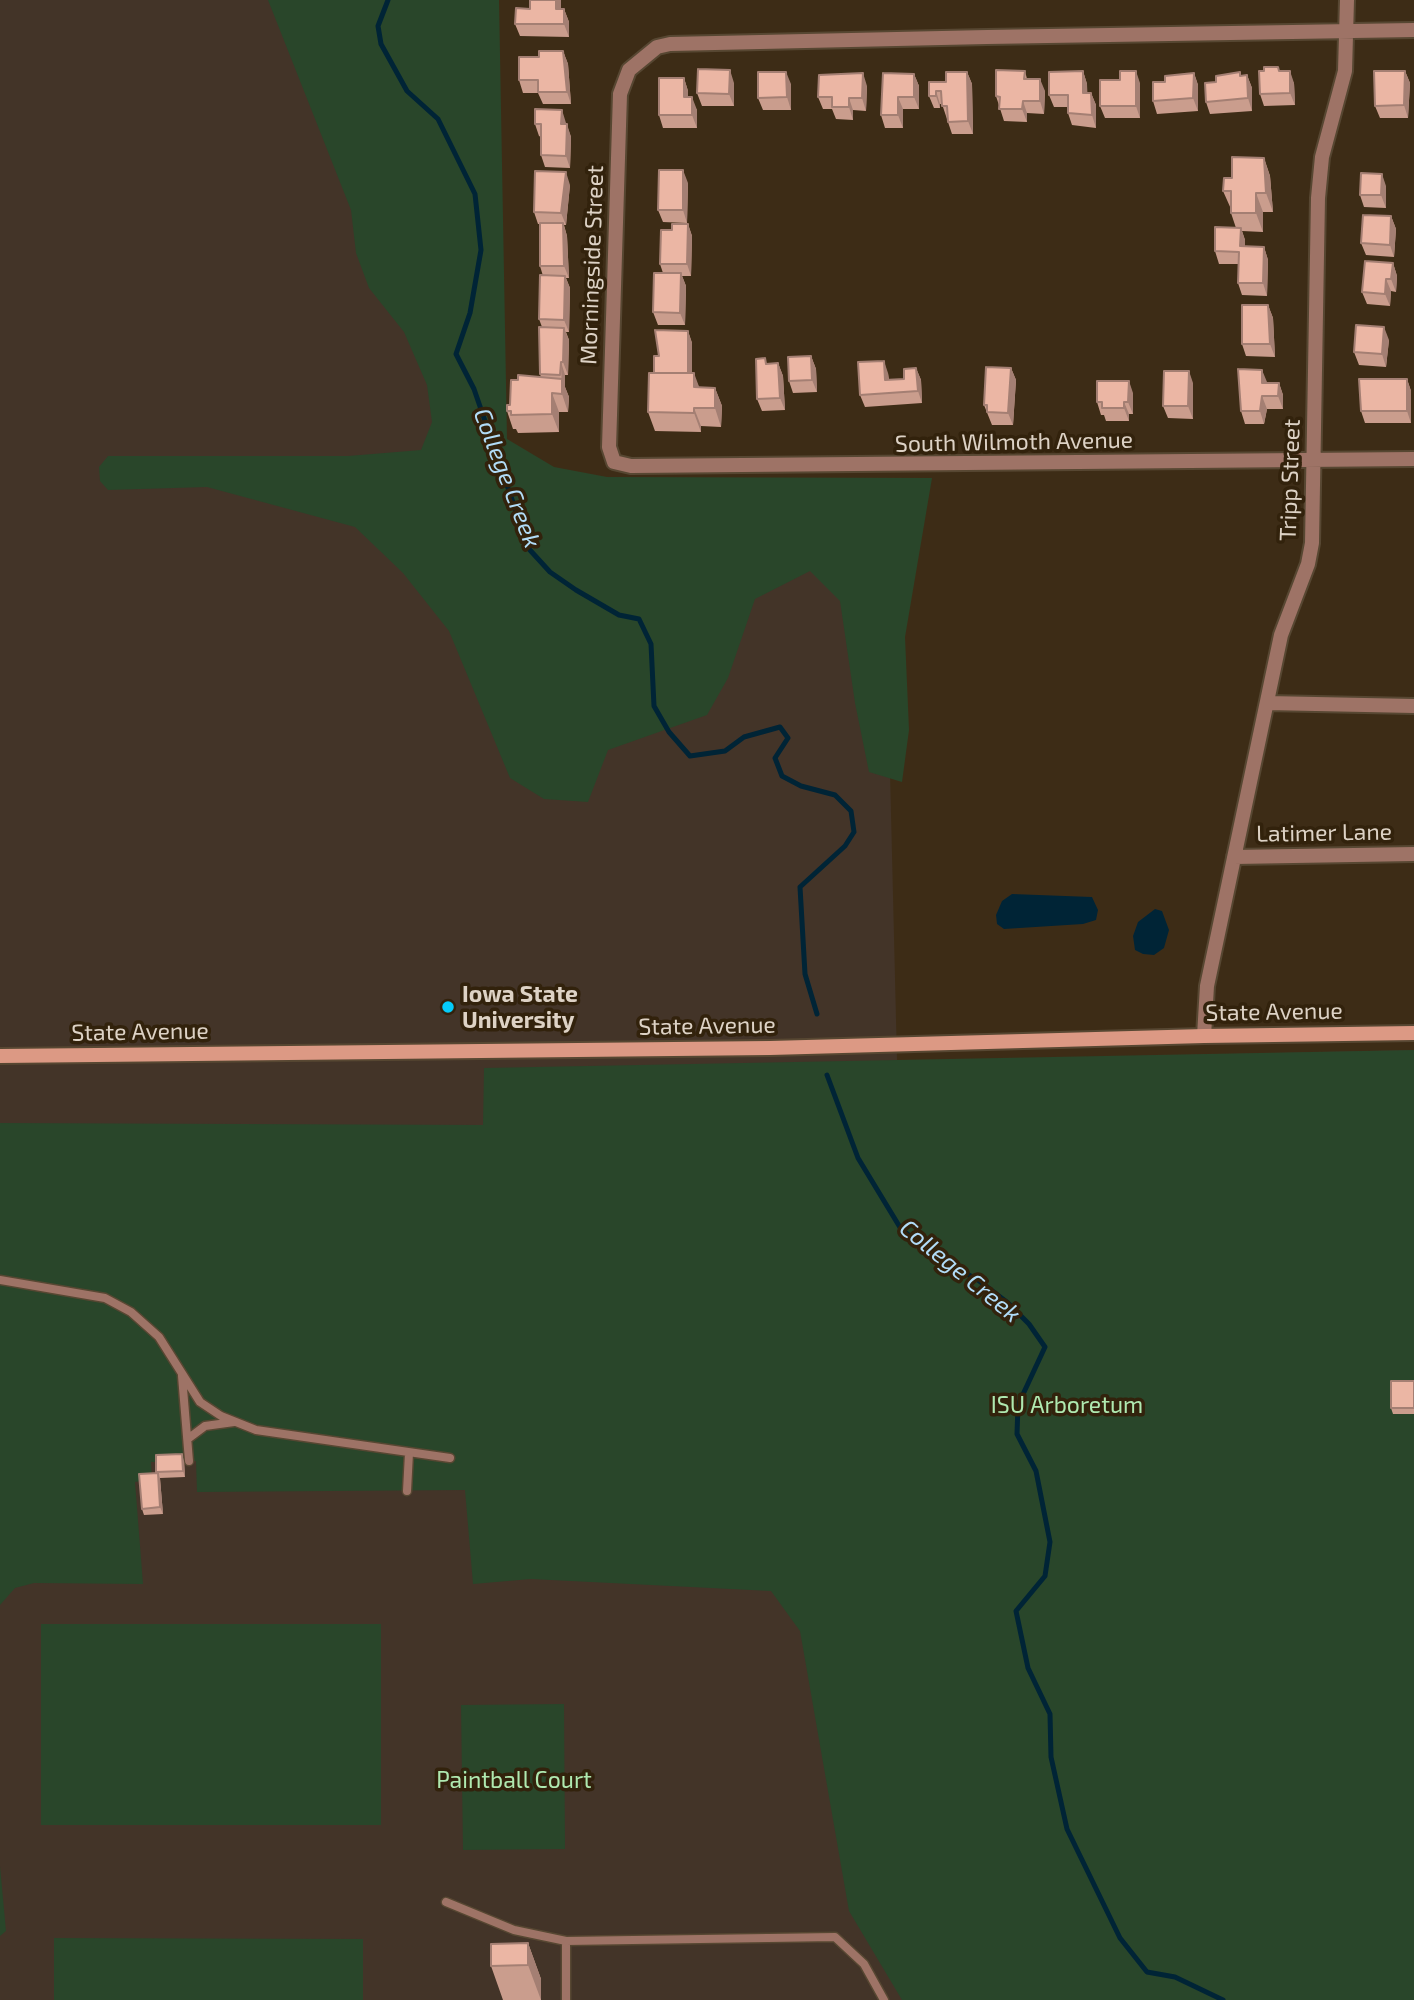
<!DOCTYPE html>
<style>
body{margin:0}
canvas{display:block;background:#3d2c16}
</style>
<canvas width="1414" height="2000"></canvas>
<script>
const ctx = document.querySelector('canvas').getContext('2d');
ctx.lineJoin = 'round';
function fillPath(path, color) {
  ctx.fillStyle = color;
  ctx.fill(path, 'evenodd');
}
function shape(rows) {
  const path = new Path2D();
  for (const r of rows) {
    path.moveTo(r[0], r[1]);
    for (let i = 2; i < r.length; i += 2) path.lineTo(r[i], r[i + 1]);
  }
  return path;
}
function trace(path, color, width, dash) {
  ctx.strokeStyle = color;
  ctx.lineWidth = width;
  ctx.lineCap = dash ? 'butt' : 'round';
  ctx.setLineDash(dash || []);
  ctx.stroke(path);
}
function label(font, color, halo, rows, align = 'center') {
  ctx.font = font + ' "Exo 2",sans-serif';
  ctx.lineWidth = 7;
  ctx.setLineDash([]);
  ctx.textBaseline = 'middle';
  ctx.strokeStyle = halo;
  ctx.fillStyle = color;
  for (const [text, x, y, turn = 0] of rows) {
    ctx.save();
    ctx.translate(x, y);
    ctx.rotate((+turn || 0) * Math.PI / 180);
    ctx.textAlign = isNaN(turn) ? turn : align;
    if (halo) ctx.strokeText(text, 0, 0);
    ctx.fillText(text, 0, 0);
    ctx.restore();
  }
}
const education = shape([
 [0,0,485,0,478,442,515,476,883,484,897,1061,1414,1050,1414,2000,0,2000]
]);
const green = shape([
 [268,0,499,0,507,439,554,467,607,477,932,478,905,637,909,730,902,782,869,772,855,703,840,601,810,571,755,599,728,678,707,715,608,750,588,802,544,799,510,778,449,631,403,573,355,527,207,487,108,490,100,481,99,467,108,456,348,456,421,450,432,422,427,385,404,332,369,288,356,253,351,210],
 [1414,1050,1414,2000,902,2000,849,1911,800,1631,771,1591,531,1579,473,1584,465,1490,197,1492,196,1461,151,1462,152,1479,135,1482,143,1584,34,1583,15,1588,0,1605,0,1123,483,1125,484,1068],
 [41,1624,381,1624,381,1825,41,1825],
 [564,1704,565,1849,463,1850,461,1705],
 [0,1866,6,1931,0,1936],
 [54,1938,363,1939,363,2000,54,2000]
]);
const water = shape([
 [1012,894,1092,897,1098,910,1096,920,1083,924,1004,929,997,924,996,915,1002,901],
 [1155,909,1162,911,1169,930,1164,948,1154,955,1143,954,1135,950,1133,936,1138,922]
]);
const stream = shape([
 [388,0,378,26,381,44,407,91,438,119,475,194,481,250,470,313,456,354,474,389,529,549,550,572,576,590,619,615,639,619,651,644,654,706,669,732,690,756,725,751,744,737,780,727,788,738,775,758,782,776,801,786,835,795,851,811,854,832,845,846,800,887,805,974,817,1014],
 [827,1075,858,1158,901,1229,939,1259,978,1280,1008,1303,1029,1324,1045,1347,1018,1405,1017,1434,1036,1471,1050,1542,1045,1576,1016,1611,1028,1668,1050,1714,1051,1757,1067,1829,1120,1938,1147,1972,1175,1977,1223,2000]
]);
const lane = shape([
 [0,1280,105,1298,131,1312,159,1337,200,1402,221,1416,256,1430,450,1458],
 [182,1376,189,1461],
 [189,1438,205,1426,234,1422],
 [407,1491,409,1453],
 [446,1902,514,1930,566,1941,835,1937,864,1964,884,2000],
 [566,1941,566,2000]
]);
const street = shape([
 [1414,30,987,37,670,44,657,47,629,70,620,94,609,447,614,462,631,466,1414,459],
 [1267,703,1414,706],
 [1234,857,1414,854],
 [1204,1036,1207,986,1281,635,1308,564,1312,543,1318,198,1322,157,1345,71,1347,0]
]);
const secondary = shape([
 [0,1056,770,1048,1204,1036,1414,1033]
]);
const wall = shape([
 [530,0,561,0,561,9,564,9,569,22,569,37,520,36,515,24,530,9],
 [563,51,568,64,571,104,543,104,538,93,523,93,519,80,539,57],
 [1025,71,1027,79,1045,91,1044,114,1027,113,1027,122,1004,121,996,96],
 [1083,71,1087,84,1087,93,1091,93,1096,105,1096,128,1072,125,1068,113,1068,107,1054,107,1049,95],
 [1280,71,1294,83,1295,105,1264,106,1260,94],
 [1405,71,1410,83,1408,118,1380,118,1375,106],
 [967,72,972,84,973,134,952,134,942,104,940,104,940,108,934,108,929,96,946,82],
 [1194,73,1198,85,1198,111,1157,114,1153,101,1165,82],
 [914,74,919,86,919,109,903,109,903,128,885,128,881,115],
 [1247,75,1252,88,1252,111,1210,114,1206,102,1216,82],
 [684,78,688,91,688,97,697,110,697,128,663,128,659,115],
 [734,83,734,106,702,106,697,93],
 [1140,83,1140,118,1105,118,1100,106],
 [791,84,791,110,763,110,758,98],
 [867,86,866,111,853,110,853,120,836,119,832,109,823,109,818,97],
 [566,123,571,137,570,168,545,167,541,155,541,137,539,136,535,124],
 [1264,158,1270,176,1273,212,1263,212,1263,232,1242,231,1245,240,1245,247,1264,247,1268,260,1267,296,1242,295,1238,283,1239,264,1219,264,1215,251,1236,228,1231,213,1231,209,1223,191,1232,178],
 [688,183,687,223,663,222,658,210],
 [570,185,566,225,564,225,567,236,569,278,566,278,570,288,569,332,566,332,569,340,568,375,565,375,565,387,569,397,568,412,559,412,559,432,518,433,516,429,513,429,507,411,510,405,518,380,541,377,540,374,542,327,539,319,543,276,540,266,540,224,538,224,534,212],
 [1386,186,1386,208,1364,207,1360,195],
 [1391,216,1396,229,1394,257,1366,255,1361,243],
 [688,224,692,236,691,276,682,276,686,286,685,325,658,325,653,312,663,273,660,264,672,230],
 [1393,263,1397,276,1396,292,1391,291,1390,306,1367,304,1362,292],
 [1268,305,1273,318,1275,357,1246,356,1242,344],
 [688,331,692,343,692,373,699,387,715,388,722,406,721,427,701,426,701,432,655,431,648,412,659,356],
 [1389,340,1386,367,1359,365,1354,352],
 [811,356,816,369,817,392,793,393,789,381],
 [778,363,783,376,785,410,762,411,757,399,767,364],
 [916,368,921,380,922,403,865,407,860,395,888,373,889,380,904,379],
 [1011,368,1016,380,1013,425,992,425,984,405],
 [1407,379,1411,391,1411,423,1365,423,1361,411],
 [1193,383,1193,419,1168,418,1163,406],
 [1267,383,1279,383,1283,395,1283,409,1267,409,1264,424,1245,424,1241,411],
 [1133,393,1133,414,1129,414,1129,421,1106,421,1104,415,1101,415,1097,402],
 [1414,1381,1414,1414,1393,1414,1391,1408],
 [184,1461,185,1477,160,1478,163,1514,144,1515,142,1509,156,1472],
 [528,1943,541,1979,541,2000,503,2000,491,1966]
]);
const shadedWall = shape([
 [556,0,561,0,561,21,556,9],
 [564,9,569,22,569,37,564,24],
 [563,51,568,64,571,104,567,92],
 [730,70,734,83,734,106,729,94],
 [1083,71,1087,84,1088,106,1083,93],
 [1136,71,1140,83,1140,118,1136,106],
 [1290,71,1294,83,1295,105,1290,93],
 [1405,71,1410,83,1408,118,1404,105],
 [786,72,791,84,791,110,787,97],
 [967,72,972,84,973,134,968,121],
 [863,73,867,86,866,111,862,98],
 [1194,73,1198,85,1198,111,1193,98],
 [914,74,919,86,919,109,914,97],
 [1247,75,1252,88,1252,111,1248,98],
 [684,78,688,91,688,110,684,97],
 [1040,79,1045,91,1044,114,1040,101],
 [936,91,940,104,940,108,936,96],
 [1091,93,1096,105,1096,128,1092,115],
 [692,97,697,110,697,128,692,115],
 [898,97,903,109,903,128,898,115],
 [849,98,853,110,853,120,849,107],
 [1023,101,1027,113,1027,122,1022,109],
 [562,110,566,123,565,136,561,124],
 [567,124,571,137,570,168,566,156],
 [1264,158,1270,176,1273,212,1266,193],
 [683,170,688,183,687,223,683,210],
 [566,172,570,185,566,225,561,213],
 [1382,174,1386,186,1386,208,1381,195],
 [1256,193,1263,212,1263,232,1256,213],
 [1391,216,1396,229,1394,257,1390,245],
 [563,223,567,236,569,278,564,266],
 [688,224,692,236,691,276,687,264],
 [1241,228,1245,240,1245,259,1240,246],
 [1264,247,1268,260,1267,296,1263,283],
 [1393,263,1397,276,1396,292,1391,279],
 [681,273,686,286,685,325,680,313],
 [565,276,570,288,569,332,564,320],
 [1386,279,1391,291,1390,306,1385,294],
 [1268,305,1273,318,1275,357,1270,344],
 [1384,327,1389,340,1386,367,1382,354],
 [564,328,569,340,568,375,563,362],
 [688,331,692,343,692,386,688,373],
 [811,356,816,369,817,392,812,380],
 [884,361,888,373,890,393,885,380],
 [561,362,565,375,565,387,569,397,568,412,562,394],
 [778,363,783,376,785,410,780,398],
 [916,368,921,380,922,403,918,391],
 [1011,368,1016,380,1013,425,1008,413],
 [1262,370,1267,382,1267,395,1262,383],
 [1189,371,1193,383,1193,419,1188,406],
 [694,373,701,392,694,387],
 [1407,379,1411,391,1411,423,1407,411],
 [1129,381,1133,393,1133,414,1128,402],
 [1279,383,1283,395,1283,409,1278,396],
 [715,388,722,406,721,427,715,408],
 [552,393,559,412,559,432,552,414],
 [1262,396,1267,409,1264,424,1260,411],
 [1124,402,1129,414,1129,421,1124,408],
 [694,408,701,426,701,432,694,413],
 [182,1454,184,1461,185,1477,183,1471],
 [158,1473,160,1479,163,1514,160,1507],
 [528,1943,541,1979,541,2000,528,1965]
]);
const building = shape([
 [530,0,556,0,556,9,564,9,564,24,515,24,516,8,530,9,530,0],
 [539,51,563,51,567,92,538,92,538,80,519,80,519,57,539,57,539,51],
 [1264,67,1278,67,1279,71,1290,71,1290,93,1260,94,1259,71,1264,71,1264,67],
 [698,69,730,70,729,94,697,93,698,69],
 [996,70,1025,71,1024,79,1040,79,1040,101,1023,101,1022,109,999,109,1000,97,996,96,996,70],
 [1083,71,1083,93,1091,93,1092,115,1068,113,1068,95,1049,95,1049,72,1083,71],
 [1120,71,1136,71,1136,106,1100,106,1100,80,1120,80,1120,71],
 [1374,71,1405,71,1404,105,1375,106,1374,71],
 [758,72,786,72,787,97,758,98,758,72],
 [946,72,967,72,968,121,948,122,947,106,942,106,941,91,936,91,936,96,929,96,929,82,946,82,946,72],
 [1240,72,1240,76,1247,75,1248,98,1206,102,1205,83,1216,82,1216,76,1240,72],
 [863,73,862,98,849,98,849,107,832,107,832,97,818,97,819,75,863,73],
 [883,73,914,74,914,97,898,97,898,115,881,115,883,73],
 [1194,73,1193,98,1153,101,1153,82,1165,82,1165,76,1194,73],
 [659,78,684,78,684,97,692,97,692,115,659,115,659,78],
 [535,109,562,110,561,124,567,124,566,156,541,155,541,124,535,124,535,109],
 [1232,157,1264,158,1266,193,1256,193,1256,213,1231,213,1231,191,1223,191,1224,178,1232,178,1232,157],
 [659,170,683,170,683,210,658,210,659,170],
 [535,171,566,172,561,213,534,212,535,171],
 [1361,173,1382,174,1381,195,1360,195,1361,173],
 [1363,215,1391,216,1390,245,1361,243,1363,215],
 [540,223,563,223,564,266,540,266,540,223],
 [672,224,688,224,687,264,660,264,661,230,672,230,672,224],
 [1215,227,1241,228,1240,246,1264,247,1263,283,1238,283,1239,252,1215,251,1215,227],
 [1365,261,1393,263,1391,279,1386,279,1385,294,1362,292,1365,261],
 [654,273,681,273,680,313,653,312,654,273],
 [540,275,565,276,564,320,539,319,540,275],
 [1242,305,1268,305,1270,344,1242,344,1242,305],
 [1356,325,1384,327,1382,354,1354,352,1356,325],
 [539,327,564,328,563,362,561,362,560,375,540,374,539,327],
 [655,330,688,331,688,373,654,373,654,356,659,356,655,330],
 [811,356,812,380,789,381,788,357,811,356],
 [765,358,766,364,778,363,780,398,757,399,756,359,765,358],
 [884,361,885,380,904,379,904,369,916,368,918,391,860,395,858,362,884,361],
 [986,367,1011,368,1008,413,987,412,987,405,984,405,986,367],
 [1238,369,1262,370,1262,383,1279,383,1278,396,1262,396,1260,411,1241,411,1238,369],
 [1164,371,1189,371,1188,406,1163,406,1164,371],
 [649,373,694,373,694,387,715,388,715,408,694,408,694,413,648,412,649,373],
 [518,375,562,379,562,394,552,393,552,414,511,415,511,411,507,411,507,405,510,405,511,380,518,380,518,375],
 [1359,379,1407,379,1407,411,1361,411,1359,379],
 [1097,381,1129,381,1128,402,1124,402,1124,408,1102,408,1102,402,1097,402,1097,381],
 [1391,1381,1414,1381,1414,1408,1391,1408,1391,1381],
 [182,1454,183,1471,156,1472,156,1455,182,1454],
 [158,1473,160,1507,142,1509,139,1474,158,1473],
 [528,1943,528,1965,491,1966,491,1944,528,1943]
]);
const markers = [
 [448,1007,7,"#05cbf9"]
];
const streetNames = [
 ["Morningside Street",592,265,-88],
 ["South Wilmoth Avenue",1014,442,-1],
 ["Tripp Street",1290,480,-88],
 ["Latimer Lane",1324,833,-1],
 ["State Avenue",1274,1012,-1],
 ["State Avenue",707,1026,-1],
 ["State Avenue",140,1032,-1]
];
const poiNames = [
 ["Iowa State",462,994],
 ["University",462,1020]
];
const parkNames = [
 ["ISU Arboretum",1067,1405],
 ["Paintball Court",514,1780]
];
const waterNames = [
 ["College Creek",507,478,69],
 ["College Creek",960,1271,39]
];
fillPath(education, '#433428');
fillPath(green, '#29462a');
fillPath(water, '#002436');
trace(stream, '#002436', 5);
trace(lane, '#574732', 11);
trace(street, '#574732', 18);
trace(secondary, '#574732', 18);
trace(lane, '#9e7366', 8);
trace(street, '#9e7366', 14);
trace(secondary, '#dc9984', 14);
fillPath(wall, '#ca9d8d');
fillPath(shadedWall, '#a47f73');
fillPath(building, '#ebb6a4');
trace(building, '#a47f73', 2);
for (const [x, y, r, color] of markers) {
  const dot = new Path2D();
  dot.arc(x, y, r, 0, 2 * Math.PI);
  ctx.fillStyle = color;
  ctx.fill(dot);
  trace(dot, '#32220c', 2.5);
}
label('23px', '#ddd2c5', '#32220c', streetNames);
label('bold 23px', '#ddd2c5', '#32220c', poiNames, 'left');
label('23px', '#afe9b0', '#32220c', parkNames);
label('italic 24px', '#b1dcf7', '#32220c', waterNames);
</script>
